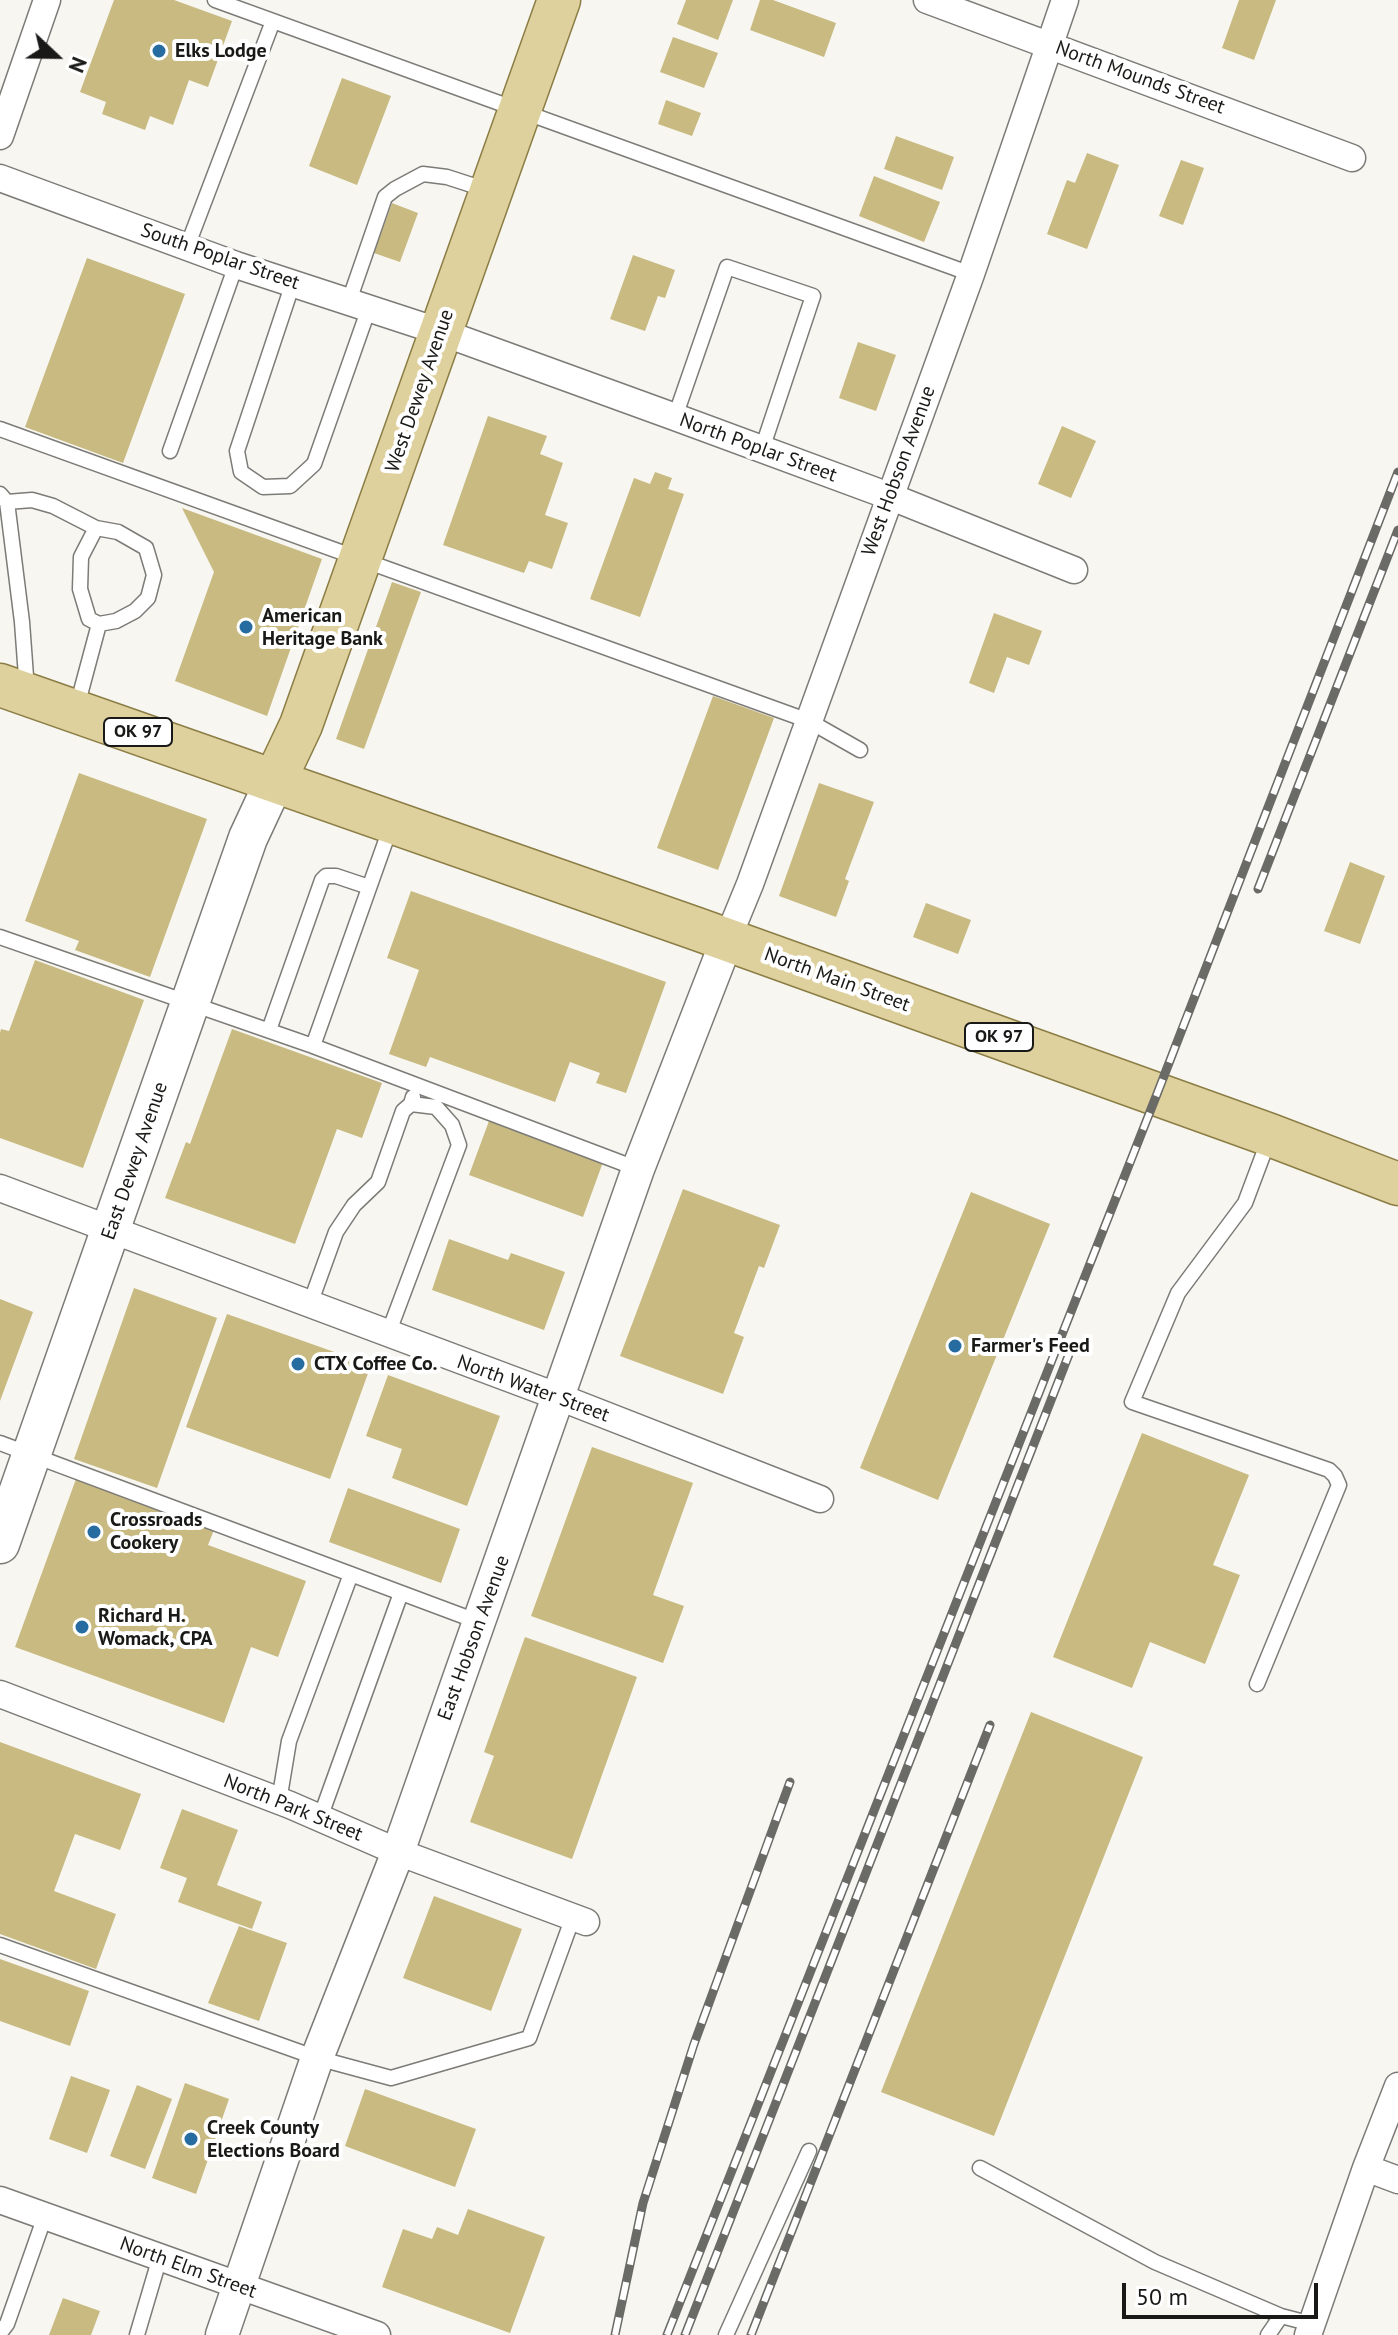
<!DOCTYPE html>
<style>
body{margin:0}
#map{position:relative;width:1398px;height:2335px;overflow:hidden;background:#f7f6f1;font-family:"PT Sans",sans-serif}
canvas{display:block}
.north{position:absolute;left:16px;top:16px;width:80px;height:80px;-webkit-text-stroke:6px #fff;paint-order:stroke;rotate:112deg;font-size:22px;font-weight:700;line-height:32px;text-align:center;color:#191917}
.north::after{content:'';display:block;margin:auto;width:28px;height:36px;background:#191917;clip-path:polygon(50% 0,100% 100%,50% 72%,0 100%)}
.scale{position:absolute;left:1122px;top:2283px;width:196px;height:36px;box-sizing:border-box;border:4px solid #191917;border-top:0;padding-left:10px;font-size:24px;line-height:28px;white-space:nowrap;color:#191917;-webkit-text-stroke:6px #fff;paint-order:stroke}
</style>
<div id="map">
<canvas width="1398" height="2335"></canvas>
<div class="north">N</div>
<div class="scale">50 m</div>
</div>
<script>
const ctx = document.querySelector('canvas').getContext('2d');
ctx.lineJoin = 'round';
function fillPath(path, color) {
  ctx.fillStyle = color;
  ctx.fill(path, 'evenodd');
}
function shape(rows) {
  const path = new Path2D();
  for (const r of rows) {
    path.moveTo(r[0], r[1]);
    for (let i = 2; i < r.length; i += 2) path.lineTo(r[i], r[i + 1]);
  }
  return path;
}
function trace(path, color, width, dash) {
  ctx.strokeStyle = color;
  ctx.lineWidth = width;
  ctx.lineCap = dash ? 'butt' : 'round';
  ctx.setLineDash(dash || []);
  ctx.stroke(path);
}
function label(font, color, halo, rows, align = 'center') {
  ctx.font = font + ' "PT Sans",sans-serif';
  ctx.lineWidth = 8;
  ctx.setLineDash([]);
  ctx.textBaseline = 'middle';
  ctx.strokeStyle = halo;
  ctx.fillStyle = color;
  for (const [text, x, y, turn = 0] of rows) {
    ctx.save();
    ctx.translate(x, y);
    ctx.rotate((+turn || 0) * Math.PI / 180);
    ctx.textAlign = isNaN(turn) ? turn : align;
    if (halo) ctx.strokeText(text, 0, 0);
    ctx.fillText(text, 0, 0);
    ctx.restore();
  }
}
const building = shape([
 [114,0,174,0,232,21,208,87,189,80,173,125,150,116,145,130,102,114,106,102,80,92],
 [686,0,733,0,718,40,677,24],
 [760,0,773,0,836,23,824,57,750,30],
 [1239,0,1276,0,1254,60,1222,48],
 [673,37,718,53,704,88,660,72],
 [342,78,391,96,357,185,309,166],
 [666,100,701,113,692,136,658,124],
 [896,136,954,157,942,190,884,169],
 [1087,153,1119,165,1087,249,1047,234,1067,180,1075,183],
 [1181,160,1204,168,1183,225,1159,216],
 [874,176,940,202,924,242,859,216],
 [392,203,418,213,400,262,374,253],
 [633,255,675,270,665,298,658,296,645,331,610,319],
 [87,258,185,294,123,463,25,427],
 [858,342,896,355,876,411,839,398],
 [488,416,547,436,540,454,563,463,545,515,568,523,552,569,529,561,524,573,443,545],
 [1062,426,1096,441,1071,498,1038,484],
 [655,472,672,478,668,489,684,494,640,617,590,599,634,478,650,484],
 [182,508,322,559,267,716,175,681,214,572],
 [392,582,421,592,364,749,336,739],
 [994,613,1042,631,1029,665,1007,657,994,693,969,683],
 [713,696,774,718,718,870,657,848],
 [79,773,207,819,150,977,75,950,79,941,25,921],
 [819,783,874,802,845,879,849,881,836,917,779,896],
 [1350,862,1385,876,1360,944,1324,931],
 [411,891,666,982,626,1093,596,1083,600,1073,570,1062,555,1102,430,1057,426,1067,389,1054,419,970,387,958],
 [926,903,971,920,958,954,913,937],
 [35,960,144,1000,83,1168,0,1138,0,1033,1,1029,9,1031],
 [232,1029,382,1083,362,1138,337,1129,295,1244,165,1198,186,1142,190,1144],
 [489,1121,603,1162,583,1217,469,1175],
 [683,1189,780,1225,764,1268,759,1266,734,1333,744,1337,723,1394,620,1356],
 [971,1192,1050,1224,938,1500,860,1468],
 [449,1239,508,1260,511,1253,565,1272,544,1330,432,1290],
 [134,1288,217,1318,157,1488,74,1459],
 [0,1299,33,1312,0,1401],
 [227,1314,371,1365,330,1479,186,1427],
 [388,1375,500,1416,467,1506,392,1478,402,1449,366,1436],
 [1142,1433,1249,1475,1213,1565,1240,1575,1205,1664,1150,1642,1132,1688,1053,1657],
 [592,1447,693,1483,653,1595,684,1606,663,1663,531,1616],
 [76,1479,214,1530,208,1545,306,1581,278,1657,251,1647,224,1723,15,1647],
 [348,1488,460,1529,441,1583,329,1542],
 [525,1637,637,1677,572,1859,470,1822,494,1756,484,1752],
 [1031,1712,1143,1757,994,2136,881,2092],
 [0,1742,141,1794,120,1850,75,1834,54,1891,116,1914,96,1969,0,1934],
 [182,1809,238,1830,217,1885,262,1902,252,1929,178,1902,187,1878,160,1868],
 [434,1896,522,1929,491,2011,403,1978],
 [239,1926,287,1943,259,2021,208,2003],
 [0,1959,89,1991,70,2046,0,2021],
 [71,2076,110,2090,87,2153,49,2139],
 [185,2083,229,2099,196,2194,152,2178],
 [137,2085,172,2099,145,2169,110,2156],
 [365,2089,476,2129,455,2187,345,2146],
 [468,2209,545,2237,510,2333,382,2287,403,2229,432,2239,437,2227,458,2235],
 [63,2298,100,2311,91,2335,49,2335]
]);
const service = shape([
 [215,0,971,274],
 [187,247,273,21],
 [293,283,237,451,241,472,263,487,290,486,314,464,369,308],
 [349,301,385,197,395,189,423,174,447,177,487,190],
 [675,417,727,267,813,296,762,449],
 [0,429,809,721,860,750],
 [170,451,236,265],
 [0,494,7,502,22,622,27,690],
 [7,502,32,500,53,506,96,528,118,532,146,548,154,575,148,598,135,611,116,621,99,624,77,706],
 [96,528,81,557,80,589,89,619,99,624],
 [0,937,313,1046,638,1169],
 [269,1030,322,880,326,876,336,876,369,887],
 [313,1046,391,826],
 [310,1304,336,1232,354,1205,378,1182,403,1111,411,1104,413,1097],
 [388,1334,459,1145,452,1125,436,1107,411,1104],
 [0,1443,479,1622],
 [1257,1684,1339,1485,1335,1476,1329,1470,1132,1402,1178,1293,1245,1203,1269,1139],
 [279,1801,289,1741,351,1574],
 [320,1818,401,1593],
 [0,1945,317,2058,391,2078,529,2038,573,1917],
 [980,2168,1155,2262,1281,2316,1312,2324],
 [0,2333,7,2324,45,2216],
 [137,2335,160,2257],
 [726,2335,809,2151],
 [1268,2335,1281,2316]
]);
const minor = shape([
 [927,0,1352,158],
 [0,136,47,0],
 [0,178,236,265,441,332,675,417,889,496,1074,570],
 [727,940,750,884,971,274,1065,0],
 [0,1188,559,1397,820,1499],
 [0,1694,290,1805,398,1852,586,1922],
 [1366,2168,1398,2180],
 [0,2200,377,2335],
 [1308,2335,1366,2168,1398,2086]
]);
const tertiary = shape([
 [222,2335,317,2058,398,1852,638,1169,727,940]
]);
const secondary = shape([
 [0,1544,248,838,275,780]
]);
const primary = shape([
 [0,685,697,929,1270,1135,1398,1184],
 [275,780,301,725,559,0]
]);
const rail = shape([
 [1258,889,1398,530],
 [615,2335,643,2203,694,2044,790,1782],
 [667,2335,1157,1094,1398,472],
 [685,2335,1073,1344],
 [751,2335,990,1725]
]);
const markers = [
 [159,51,8,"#266ca0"],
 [246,627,8,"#266ca0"],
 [955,1346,8,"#266ca0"],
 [298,1364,8,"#266ca0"],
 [94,1532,8,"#266ca0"],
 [82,1627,8,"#266ca0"],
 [191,2139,8,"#266ca0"]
];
const shields = [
 [138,732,68],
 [999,1037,68]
];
const shieldNames = [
 ["OK 97",138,732],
 ["OK 97",999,1037]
];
const poiNames = [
 ["Elks Lodge",175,51],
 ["American",262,616],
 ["Heritage Bank",262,639],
 ["Farmer's Feed",971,1346],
 ["CTX Coffee Co.",314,1364],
 ["Crossroads",110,1520],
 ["Cookery",110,1543],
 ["Richard H.",98,1616],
 ["Womack, CPA",98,1639],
 ["Creek County",207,2128],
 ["Elections Board",207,2151]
];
const streetNames = [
 ["North Mounds Street",1140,78,20],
 ["South Poplar Street",220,257,19],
 ["West Dewey Avenue",420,391,-71],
 ["North Poplar Street",758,448,20],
 ["West Hobson Avenue",899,471,-70],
 ["North Main Street",837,980,20],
 ["East Dewey Avenue",135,1161,-71],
 ["North Water Street",533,1389,20],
 ["East Hobson Avenue",474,1638,-70],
 ["North Park Street",293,1808,22],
 ["North Elm Street",188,2268,20]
];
fillPath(building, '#c8ba81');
trace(service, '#7c7b77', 17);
trace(minor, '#7c7b77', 29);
trace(tertiary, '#7c7b77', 35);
trace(secondary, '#7c7b77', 41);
trace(primary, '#8b7d44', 45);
trace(service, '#fff', 14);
trace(minor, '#fff', 26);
trace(tertiary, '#fff', 32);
trace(secondary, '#fff', 38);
trace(primary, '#dfd19e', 42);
trace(rail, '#6a6a67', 9);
trace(rail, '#fff', 6, [18]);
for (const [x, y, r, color] of markers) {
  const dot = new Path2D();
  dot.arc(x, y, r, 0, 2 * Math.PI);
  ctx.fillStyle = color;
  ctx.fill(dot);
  trace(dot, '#fff', 3);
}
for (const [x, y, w] of shields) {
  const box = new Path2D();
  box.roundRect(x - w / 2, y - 14, w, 28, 6);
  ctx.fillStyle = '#fff';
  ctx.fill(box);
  trace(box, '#191917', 2);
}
label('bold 18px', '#191917', null, shieldNames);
label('bold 20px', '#191917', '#fff', poiNames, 'left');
label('20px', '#191917', '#fff', streetNames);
</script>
